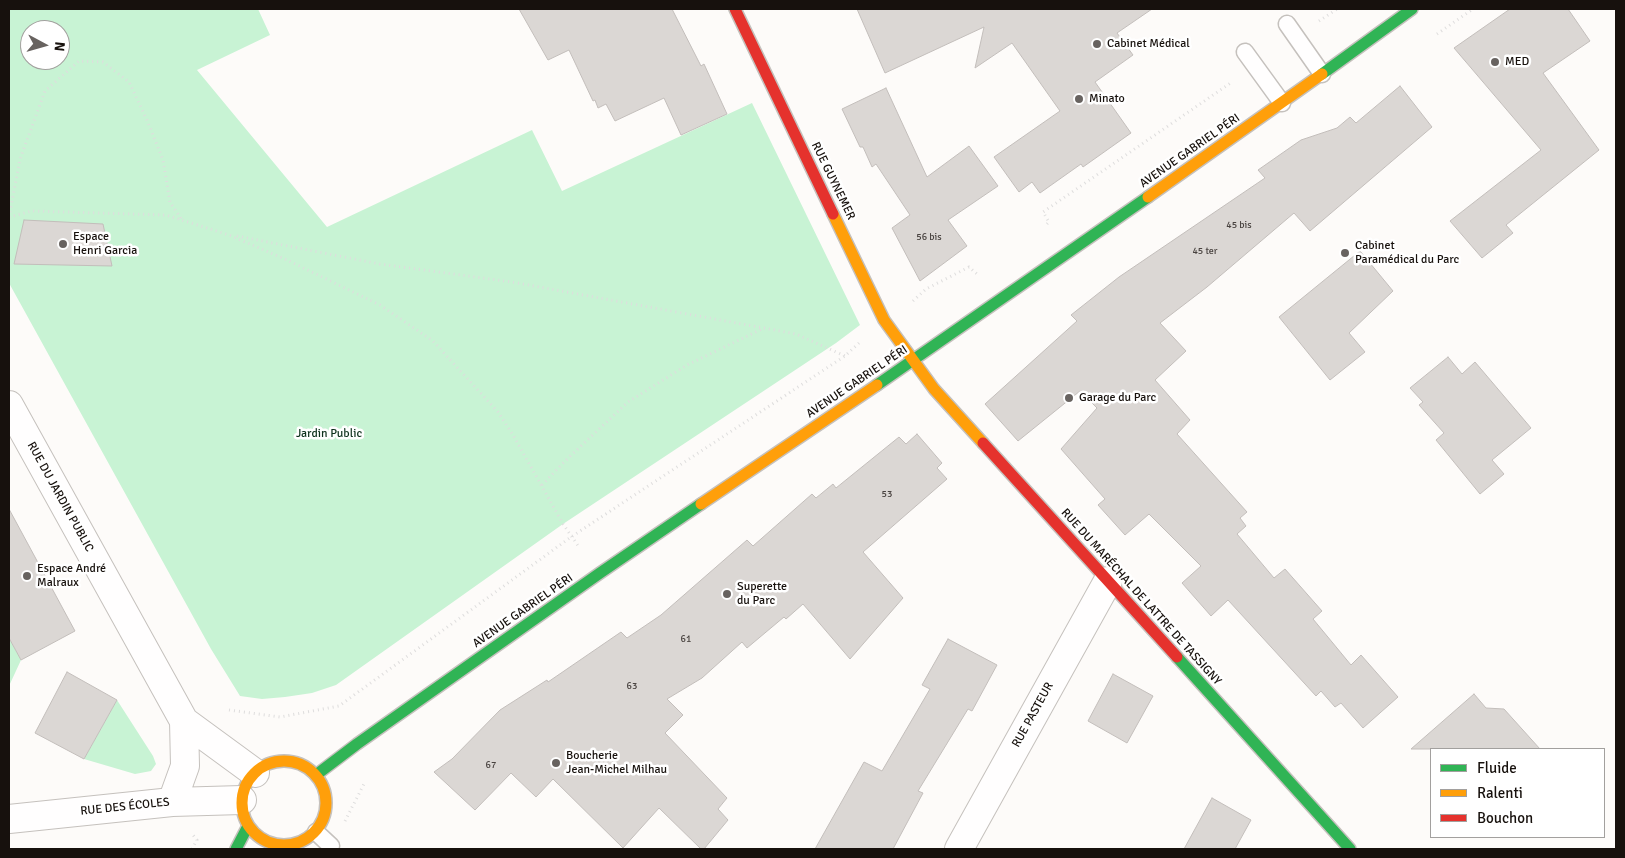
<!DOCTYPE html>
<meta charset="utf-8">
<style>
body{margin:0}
#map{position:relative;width:1625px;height:858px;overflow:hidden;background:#fdfbf9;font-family:Signika,sans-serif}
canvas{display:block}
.frame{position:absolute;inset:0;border:10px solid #17110d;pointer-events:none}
.legend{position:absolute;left:1430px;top:748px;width:175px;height:90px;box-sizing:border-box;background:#fff;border:1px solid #a2a09e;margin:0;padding:6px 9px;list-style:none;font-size:15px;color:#17110d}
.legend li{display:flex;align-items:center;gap:10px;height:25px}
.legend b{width:25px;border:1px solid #a2a09e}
.north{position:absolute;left:20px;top:20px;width:50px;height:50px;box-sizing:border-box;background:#fff;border:1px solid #a2a09e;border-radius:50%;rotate:96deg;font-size:14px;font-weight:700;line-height:20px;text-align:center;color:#17110d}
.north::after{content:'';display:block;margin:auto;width:18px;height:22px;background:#686360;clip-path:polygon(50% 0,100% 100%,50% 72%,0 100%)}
</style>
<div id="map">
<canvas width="1625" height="858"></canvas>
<div class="frame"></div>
<ul class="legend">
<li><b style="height:6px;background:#30b455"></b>Fluide</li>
<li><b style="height:6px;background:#ff9f0a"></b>Ralenti</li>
<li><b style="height:6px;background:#e5322d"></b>Bouchon</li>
</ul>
<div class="north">N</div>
</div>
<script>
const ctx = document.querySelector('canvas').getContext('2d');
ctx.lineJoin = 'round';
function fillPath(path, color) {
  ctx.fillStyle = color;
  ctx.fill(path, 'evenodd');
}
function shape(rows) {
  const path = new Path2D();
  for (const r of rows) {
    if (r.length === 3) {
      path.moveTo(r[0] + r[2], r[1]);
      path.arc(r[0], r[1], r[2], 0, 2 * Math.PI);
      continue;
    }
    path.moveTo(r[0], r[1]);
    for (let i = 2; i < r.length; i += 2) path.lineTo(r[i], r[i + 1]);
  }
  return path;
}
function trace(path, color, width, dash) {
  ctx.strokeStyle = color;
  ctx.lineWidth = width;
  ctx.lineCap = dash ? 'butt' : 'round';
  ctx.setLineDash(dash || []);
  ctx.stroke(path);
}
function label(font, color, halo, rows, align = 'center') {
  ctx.font = font + ' Signika,sans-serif';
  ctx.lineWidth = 5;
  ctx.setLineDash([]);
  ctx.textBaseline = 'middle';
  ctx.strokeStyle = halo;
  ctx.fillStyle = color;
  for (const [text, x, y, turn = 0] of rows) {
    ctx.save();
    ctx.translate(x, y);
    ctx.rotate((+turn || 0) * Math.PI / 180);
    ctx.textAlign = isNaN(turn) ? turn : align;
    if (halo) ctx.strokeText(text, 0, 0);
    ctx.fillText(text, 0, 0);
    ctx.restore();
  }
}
const green = shape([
 [9,9,258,9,270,35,197,70,327,227,532,130,562,191,752,103,860,325,836,343,563,524,336,685,312,693,285,697,262,699,240,696,211,649,9,283],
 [30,30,60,30,60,60,30,60],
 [9,638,21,660,9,686],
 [117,700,153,756,156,764,151,771,135,774,84,759]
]);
const building = shape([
 [519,9,672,9,701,66,704,64,727,114,681,135,664,98,615,121,606,104,598,108,595,100,593,101,569,50,548,60,519,9],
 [857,9,1152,9,1117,33,1133,55,1095,82,1131,133,1083,167,1081,164,1040,193,1032,182,1019,192,994,157,1060,111,1012,43,975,68,984,27,885,73,857,9],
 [1510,9,1568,9,1590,41,1543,73,1599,150,1506,225,1513,233,1482,258,1450,221,1541,150,1454,48,1510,9],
 [1400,86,1432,127,1310,231,1294,213,1207,287,1160,323,1186,351,1155,380,1190,420,1177,434,1247,512,1240,518,1246,526,1237,534,1274,578,1285,569,1322,611,1313,619,1351,665,1361,655,1398,697,1363,728,1341,703,1335,707,1321,691,1316,696,1228,600,1211,616,1182,583,1201,566,1149,514,1125,535,1098,505,1105,499,1061,449,1097,408,1080,391,1018,441,985,404,1077,321,1071,315,1119,277,1265,178,1258,170,1301,140,1337,128,1350,117,1356,123,1400,86],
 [886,88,927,177,969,146,998,186,948,220,967,246,920,281,892,228,910,215,876,164,872,167,863,147,860,147,842,109,886,88],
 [24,220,103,224,112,266,14,264,24,220],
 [1360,251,1393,291,1349,333,1365,352,1330,380,1279,317,1360,251],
 [1448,357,1462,374,1475,362,1531,428,1492,460,1504,474,1480,494,1436,440,1444,433,1419,405,1423,402,1410,388,1448,357],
 [917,434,942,463,937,468,947,479,863,552,903,598,850,659,803,604,786,619,784,617,747,648,742,642,702,678,667,699,683,715,665,733,727,798,718,809,728,820,704,849,701,849,659,808,623,848,553,779,536,797,511,773,475,810,434,772,452,759,500,710,547,680,548,682,621,632,627,638,661,615,747,540,753,546,812,494,816,498,833,484,836,488,899,437,906,444,917,434],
 [9,509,75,631,21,660,9,638,9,509],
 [948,639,997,665,972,711,968,709,918,791,923,793,893,849,815,849,864,762,882,771,930,689,922,685,948,639],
 [67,672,117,700,84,759,35,733,67,672],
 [1113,674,1153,696,1127,743,1088,721,1113,674],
 [1474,694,1486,708,1504,709,1540,749,1411,749,1474,694],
 [1212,798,1251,820,1235,849,1184,849,1212,798]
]);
const path = shape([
 [1319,21,1337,9],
 [1437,34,1473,9],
 [9,217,32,211,166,215,229,235,287,260,380,305,433,341,498,412,513,435,563,524,579,547],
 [9,217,20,159,45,91,79,61,103,62,129,82,147,120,163,160,170,202,182,220],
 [1047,224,1049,222,1043,212,1232,82],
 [237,236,380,264,512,282,764,328,796,334,845,356],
 [913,301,926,289,969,267,977,274],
 [542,485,565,461,628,402,687,365,764,328],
 [229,710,280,717,339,706,571,537,845,356,859,343],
 [345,821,365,782],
 [192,849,197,840,193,835]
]);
const lane = shape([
 [1287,24,1322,74],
 [1245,52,1282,103],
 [316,832,331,846]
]);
const street = shape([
 [9,405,184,721,255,773],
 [172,802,185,766,184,721],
 [9,819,172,802,242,800],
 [959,849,1108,581]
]);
const fast = shape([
 [1322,74,1412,9],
 [877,385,1148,197],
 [1177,657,1350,849],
 [316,775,357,744,600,573,701,504],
 [236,849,248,826]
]);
const slow = shape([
 [1148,197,1322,74],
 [833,214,884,320,934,389,983,443],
 [701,504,877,385],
 [284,803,42]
]);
const jam = shape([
 [735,9,833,214],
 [983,443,1177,657]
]);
const markers = [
 [1097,44,5,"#686360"],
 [1495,62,5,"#686360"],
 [1079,99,5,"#686360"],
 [63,244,5,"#686360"],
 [1345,253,5,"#686360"],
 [1069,398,5,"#686360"],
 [27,576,5,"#686360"],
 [727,594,5,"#686360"],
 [556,763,5,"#686360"]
];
const numberNames = [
 ["45 bis",1239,225],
 ["56 bis",929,237],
 ["45 ter",1205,251],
 ["53",887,494],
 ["61",686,639],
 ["63",632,686],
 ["67",491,765]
];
const poiNames = [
 ["Cabinet Médical",1107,44],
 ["MED",1505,62],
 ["Minato",1089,99],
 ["Espace",73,237],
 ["Henri Garcia",73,251],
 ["Cabinet",1355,246],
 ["Paramédical du Parc",1355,260],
 ["Garage du Parc",1079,398],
 ["Espace André",37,569],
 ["Malraux",37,583],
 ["Superette",737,587],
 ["du Parc",737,601],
 ["Boucherie",566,756],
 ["Jean-Michel Milhau",566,770]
];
const streetNames = [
 ["AVENUE GABRIEL PÉRI",1190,151,-35],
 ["RUE GUYNEMER",833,181,64],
 ["AVENUE GABRIEL PÉRI",857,382,-34],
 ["RUE DU JARDIN PUBLIC",60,497,61],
 ["RUE DU MARÉCHAL DE LATTRE DE TASSIGNY",1141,597,48],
 ["AVENUE GABRIEL PÉRI",523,611,-35],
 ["RUE PASTEUR",1033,715,-61],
 ["RUE DES ÉCOLES",125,807,-6]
];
const parkNames = [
 ["Jardin Public",329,434]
];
fillPath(green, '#c8f3d4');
fillPath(building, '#dbd7d4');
trace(building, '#c3bebb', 1);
trace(lane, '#c5c1bd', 19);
trace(street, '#c5c1bd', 30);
trace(fast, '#c5c1bd', 14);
trace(slow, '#c5c1bd', 14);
trace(jam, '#c5c1bd', 14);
trace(path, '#dedddd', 3, [1, 4]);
trace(lane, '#fffefe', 16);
trace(street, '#fffefe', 28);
trace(fast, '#30b455', 11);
trace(slow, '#ff9f0a', 11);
trace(jam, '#e5322d', 11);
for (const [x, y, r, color] of markers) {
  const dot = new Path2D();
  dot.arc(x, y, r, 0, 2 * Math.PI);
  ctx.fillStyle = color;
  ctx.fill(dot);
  trace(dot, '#fff', 2);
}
label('10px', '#48423f', null, numberNames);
label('12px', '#17110d', '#fff', poiNames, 'left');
label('12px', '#17110d', '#fff', streetNames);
label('12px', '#0e311c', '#fff', parkNames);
</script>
